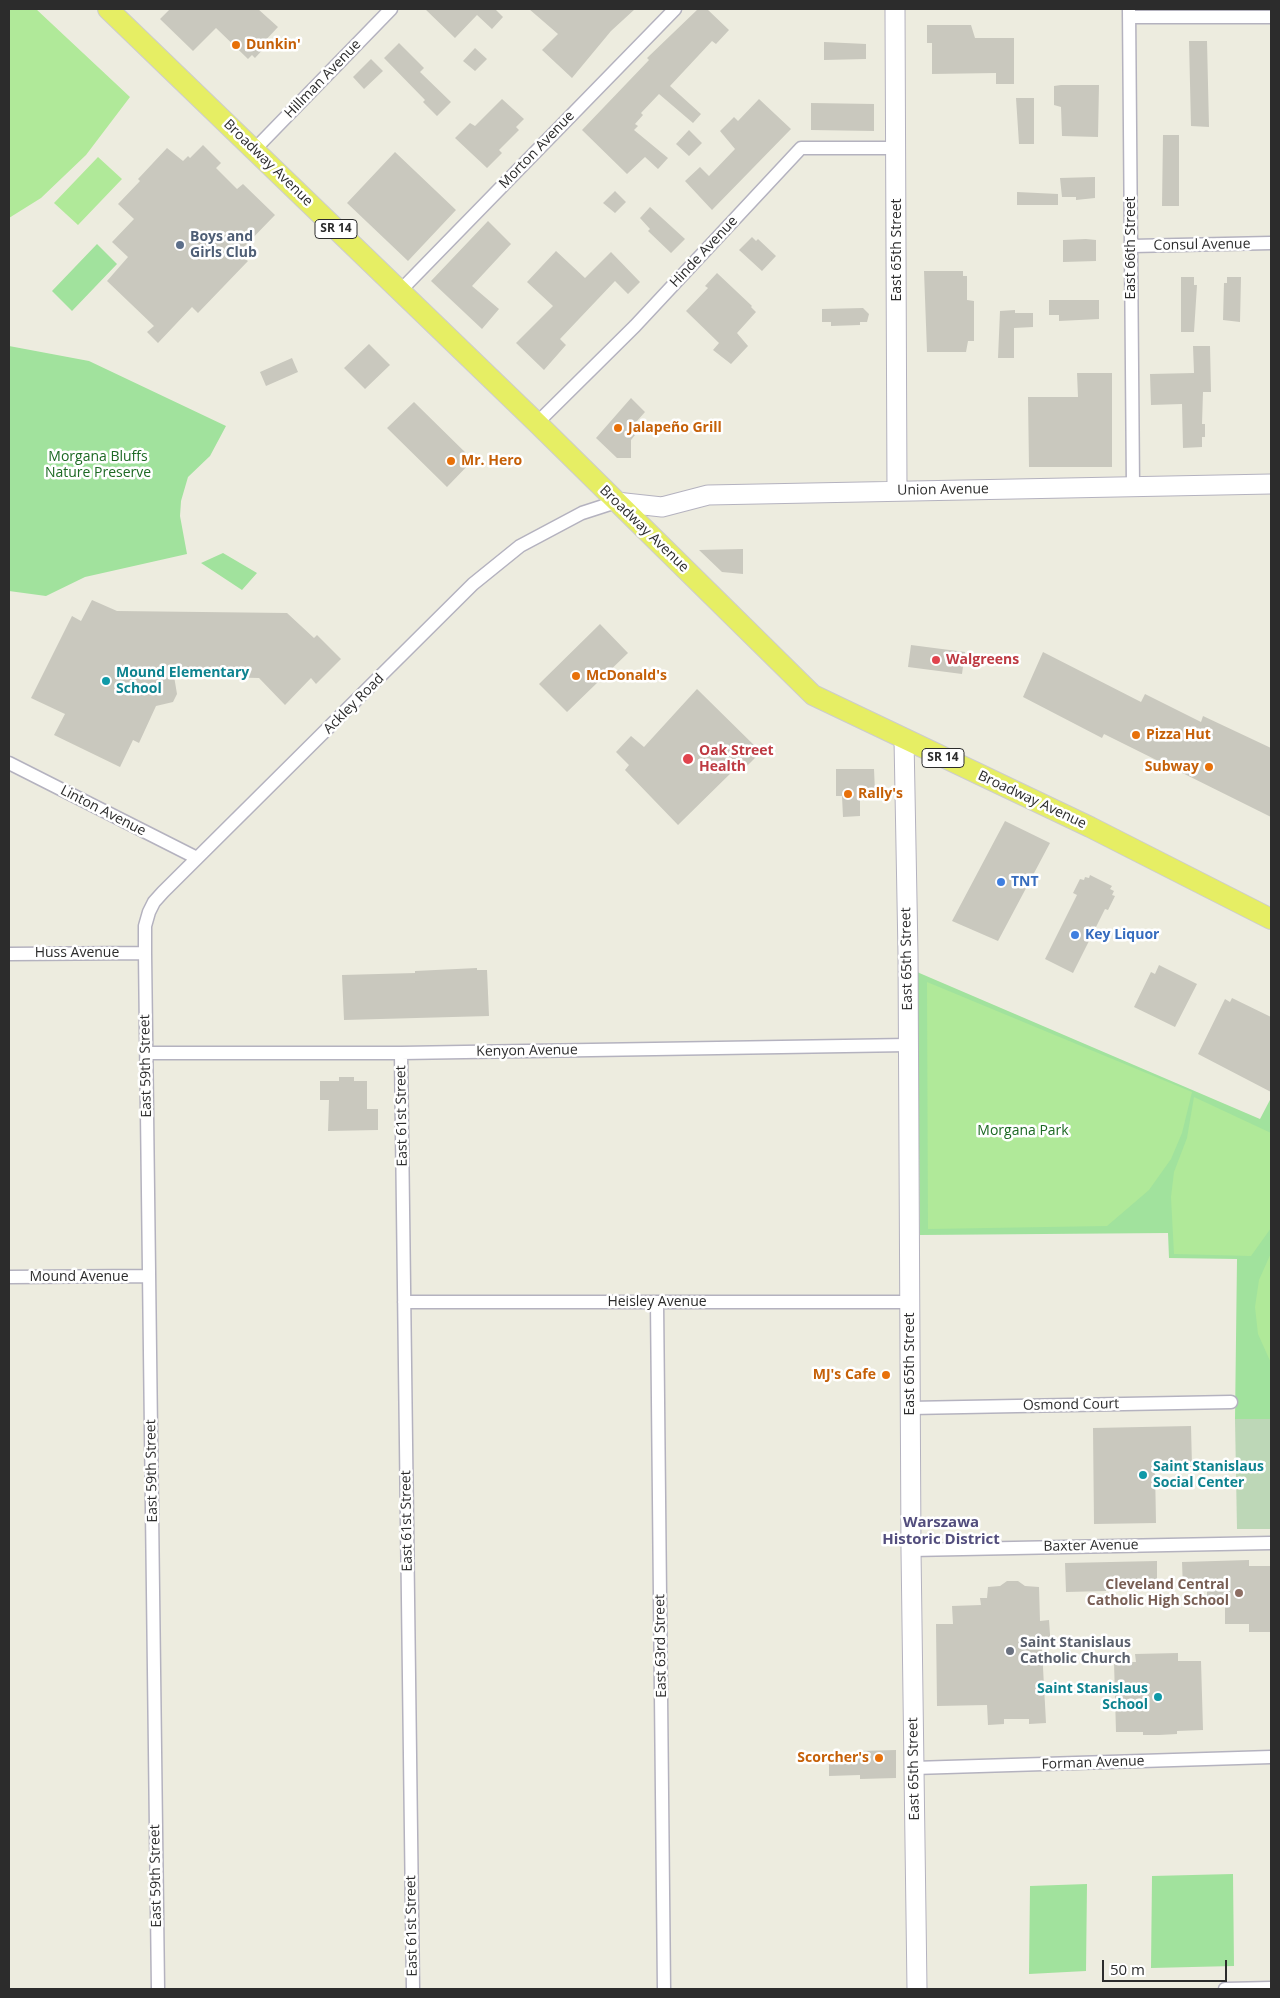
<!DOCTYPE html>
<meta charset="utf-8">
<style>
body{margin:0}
#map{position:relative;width:1280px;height:1998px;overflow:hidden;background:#edecdf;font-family:"Open Sans",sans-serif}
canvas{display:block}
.frame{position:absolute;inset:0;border:10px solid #2c2c2c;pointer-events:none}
.scale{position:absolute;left:1102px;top:1960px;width:125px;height:22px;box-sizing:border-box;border:2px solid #2c2c2c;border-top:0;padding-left:6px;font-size:15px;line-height:18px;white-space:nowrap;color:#2c2c2c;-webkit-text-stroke:4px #fff;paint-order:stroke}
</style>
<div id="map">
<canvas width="1280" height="1998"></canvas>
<div class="frame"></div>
<div class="scale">50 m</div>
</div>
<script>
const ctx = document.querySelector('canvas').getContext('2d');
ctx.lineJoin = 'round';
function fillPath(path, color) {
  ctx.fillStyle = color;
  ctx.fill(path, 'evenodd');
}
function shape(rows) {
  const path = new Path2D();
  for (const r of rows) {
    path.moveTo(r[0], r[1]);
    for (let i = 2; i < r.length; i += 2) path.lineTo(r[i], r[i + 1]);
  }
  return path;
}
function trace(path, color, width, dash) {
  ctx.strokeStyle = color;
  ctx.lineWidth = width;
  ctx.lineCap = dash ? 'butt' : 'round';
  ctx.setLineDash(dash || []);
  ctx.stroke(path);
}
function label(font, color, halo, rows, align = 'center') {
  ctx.font = font + ' "Open Sans",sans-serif';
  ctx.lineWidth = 5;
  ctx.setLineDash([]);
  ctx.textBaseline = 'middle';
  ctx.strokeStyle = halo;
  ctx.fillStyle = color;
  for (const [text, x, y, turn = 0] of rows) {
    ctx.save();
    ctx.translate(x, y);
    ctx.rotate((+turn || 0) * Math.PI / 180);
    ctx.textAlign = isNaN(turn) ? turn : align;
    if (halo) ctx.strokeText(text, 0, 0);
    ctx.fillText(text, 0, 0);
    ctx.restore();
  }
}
const green = shape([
 [97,244,117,264,72,311,52,291],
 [9,346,89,361,226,426,210,456,188,477,181,501,180,516,187,554,85,577,46,596,9,591],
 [223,553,257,573,242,590,201,563],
 [917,972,1260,1119,1271,1098,1271,1419,1235,1419,1237,1259,1169,1258,1168,1233,920,1235],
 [1233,1874,1234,1966,1151,1968,1152,1876],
 [1087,1884,1086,1971,1029,1974,1030,1886]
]);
const cemetery = shape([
 [1235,1419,1271,1419,1271,1529,1237,1529]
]);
const pitch = shape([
 [9,9,36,9,130,97,86,155,41,198,9,218],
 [98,157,122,179,78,225,54,203],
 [927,982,1192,1092,1182,1133,1171,1159,1149,1190,1107,1226,928,1229],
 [1194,1097,1271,1133,1271,1228,1251,1256,1174,1254,1171,1197,1174,1172,1187,1138],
 [1271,1253,1271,1363,1258,1334,1255,1307,1259,1280]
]);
const building = shape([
 [170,9,258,9,278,27,263,43,266,46,255,58,252,55,248,59,216,28,193,51,160,19],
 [425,9,495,9,503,17,492,29,477,15,455,38],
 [529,9,635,9,611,31,572,78,542,50,558,34],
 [698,9,707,9,729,30,716,44,712,41,670,86,701,114,693,123,659,94,641,113,643,115,635,124,638,126,634,130,668,158,658,169,645,157,627,174,582,130,649,60,647,58],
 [927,25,971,25,975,38,1014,38,1014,84,996,84,996,73,932,74,932,43,927,43],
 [1189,41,1207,41,1209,127,1191,126],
 [824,42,866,44,866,59,824,60],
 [399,43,424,68,420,72,451,102,437,116,423,102,425,100,384,58],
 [475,48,487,59,475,71,463,61],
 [371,59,383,71,364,89,353,77],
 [1061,85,1099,85,1098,137,1062,136,1061,107,1054,105,1054,86],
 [1016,98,1034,98,1034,144,1019,144],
 [502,99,524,119,516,127,519,130,499,150,502,153,487,168,455,138,470,123,475,126],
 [759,99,791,129,712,210,685,181,700,167,709,176,735,149,720,131,734,117,738,121],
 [811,103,874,104,874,131,811,130],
 [689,130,702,143,689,156,676,144],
 [1163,135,1179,135,1179,206,1162,206],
 [203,145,221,163,216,168,237,189,243,184,275,215,243,248,249,255,245,259,248,261,198,313,192,307,158,343,147,332,154,326,107,281,128,257,112,242,134,219,118,204,140,181,138,179,167,148,183,161,188,156,190,158],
 [395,152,456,210,408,261,347,203],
 [1095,177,1095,198,1076,200,1076,197,1062,197,1060,178],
 [615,191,626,202,615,213,603,203],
 [1017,192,1058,194,1058,205,1017,205],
 [650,207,685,239,671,253,648,231,650,229,640,218],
 [488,221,511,244,472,286,499,309,482,329,431,281],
 [752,237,756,241,758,239,776,256,762,271,739,250],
 [1086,239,1096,240,1096,261,1063,262,1063,240],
 [556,251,585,278,611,252,640,282,628,294,615,281,560,339,566,345,544,370,516,343,553,306,527,282],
 [924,271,963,271,963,276,967,276,967,300,974,301,974,341,968,341,966,352,927,352],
 [717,273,752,306,751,307,756,312,737,333,748,346,731,364,713,350,719,343,686,311,708,288,705,286],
 [1181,277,1194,277,1194,285,1197,285,1194,332,1181,332],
 [1227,277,1241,277,1240,322,1223,320,1224,283,1227,283],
 [1049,300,1099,300,1099,319,1059,321,1059,315,1049,315],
 [863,308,869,314,867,322,860,322,860,325,831,326,831,322,822,322,822,309],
 [1015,310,1015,313,1033,313,1033,327,1014,328,1014,358,998,358,1000,311],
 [369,344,390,365,365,389,344,368],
 [1193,346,1210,346,1211,392,1203,392,1202,424,1205,424,1205,437,1202,437,1202,447,1183,448,1182,404,1151,405,1150,374,1194,373],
 [292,358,298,372,266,386,260,372],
 [1077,373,1112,373,1112,467,1029,467,1028,397,1078,397],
 [631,398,645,412,629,430,635,435,631,440,631,458,617,458,596,438],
 [414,402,473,460,447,487,387,428],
 [743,549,743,574,722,572,699,550],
 [92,600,117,611,287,613,314,638,317,635,341,659,316,684,311,678,285,705,259,678,174,676,177,694,173,702,156,706,139,743,133,740,120,767,54,735,65,714,31,698,72,616,81,621],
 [600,624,628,653,567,712,539,684],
 [911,645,965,652,962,674,908,667],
 [1043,652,1141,702,1145,694,1201,722,1203,716,1271,748,1271,817,1104,734,1102,738,1023,697],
 [697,689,761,752,740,773,736,768,678,825,625,770,629,765,616,752,631,736,644,747],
 [836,769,874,769,875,792,860,792,860,816,843,817,842,796,836,796],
 [1005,821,1050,843,998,941,952,921],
 [1090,875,1112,886,1110,889,1114,891,1112,895,1115,896,1108,910,1105,909,1073,973,1045,959,1077,895,1073,893,1080,879,1084,880,1085,877,1089,878],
 [1159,965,1197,984,1175,1027,1134,1007,1151,972,1155,974],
 [477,968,477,970,487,970,489,1016,344,1020,342,975,415,973,415,971],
 [1232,998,1271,1017,1271,1092,1198,1054,1225,999,1230,1002],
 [339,1077,354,1077,354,1081,367,1081,367,1109,378,1109,378,1130,328,1131,329,1100,320,1100,320,1081,339,1081],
 [1191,1426,1192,1467,1155,1468,1156,1523,1094,1524,1093,1428],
 [1249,1560,1249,1566,1271,1566,1271,1632,1249,1632,1249,1624,1225,1624,1225,1598,1207,1598,1207,1588,1183,1589,1182,1562],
 [1157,1561,1157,1586,1106,1586,1106,1591,1066,1592,1065,1563],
 [1007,1581,1018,1581,1025,1586,1039,1587,1040,1621,1049,1620,1051,1649,1042,1649,1046,1723,1029,1724,1029,1719,1004,1719,1004,1724,988,1725,987,1705,937,1706,936,1624,953,1624,952,1606,981,1605,980,1598,987,1598,988,1587,1000,1586],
 [1178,1653,1178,1661,1201,1661,1203,1730,1177,1731,1177,1734,1159,1735,1143,1735,1143,1732,1116,1732,1114,1662,1136,1662,1135,1654],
 [896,1750,896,1778,860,1779,860,1775,829,1776,829,1754,858,1754,858,1751]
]);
const street = shape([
 [1129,9,1133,487],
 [1129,17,1271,17],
 [255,149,391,9],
 [1132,246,1271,243],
 [400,291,675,9],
 [537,423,635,326,801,148,897,148],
 [9,763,197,858],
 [9,954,145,953],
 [146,1053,401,1053,908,1045],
 [401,1053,413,1989],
 [9,1277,149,1276],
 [404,1302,910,1302],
 [657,1302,664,1989],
 [910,1408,1231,1402],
 [911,1550,1271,1543],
 [914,1768,1271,1757],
 [158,1989,145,953,145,926,149,912,154,902,163,892,473,584,520,546,582,513,616,502],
 [1225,1989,1271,1988]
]);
const secondary = shape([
 [895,9,897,491],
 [616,502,662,507,708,495,1271,484],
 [904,739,908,954,911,1550,917,1989]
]);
const primary = shape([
 [108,9,537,423,813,695,1090,827,1271,919]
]);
const markers = [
 [236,45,5,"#e8710a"],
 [180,245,5,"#5c6f8a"],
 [618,428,5,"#e8710a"],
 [451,461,5,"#e8710a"],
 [936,660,5,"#e0444e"],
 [576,676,5,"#e8710a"],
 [106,681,5,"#0f9aa8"],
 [1136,735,5,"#e8710a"],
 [688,759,6,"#e0444e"],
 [1209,767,5,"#e8710a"],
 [848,794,5,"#e8710a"],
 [1001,882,5,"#3f7fe0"],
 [1075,935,5,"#3f7fe0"],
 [886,1375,5,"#e8710a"],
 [1143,1475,5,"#0f9aa8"],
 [1239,1593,5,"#8d6e63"],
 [1010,1651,5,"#6b7280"],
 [1158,1697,5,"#0f9aa8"],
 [879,1758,5,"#e8710a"]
];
const shields = [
 [336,229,42],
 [943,758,42]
];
const shieldNames = [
 ["SR 14",336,229],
 ["SR 14",943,758]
];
const foodNames = [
 ["Dunkin'",246,45],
 ["Jalapeño Grill",628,428],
 ["Mr. Hero",461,461],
 ["McDonald's",586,676],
 ["Pizza Hut",1146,735],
 ["Subway",1199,767,"right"],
 ["Rally's",858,794],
 ["MJ's Cafe",876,1375,"right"],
 ["Scorcher's",869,1758,"right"]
];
const streetNames = [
 ["Hillman Avenue",323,79,-46],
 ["Morton Avenue",537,150,-46],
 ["Broadway Avenue",268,163,44],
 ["Consul Avenue",1202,245,-1],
 ["East 66th Street",1131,248,-90],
 ["East 65th Street",897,250,-90],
 ["Hinde Avenue",704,252,-47],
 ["Union Avenue",943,490,-1],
 ["Broadway Avenue",644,529,44],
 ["Ackley Road",354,704,-45],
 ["Broadway Avenue",1032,800,25],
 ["Linton Avenue",103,811,27],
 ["Huss Avenue",77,953],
 ["East 65th Street",907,959,-91],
 ["Kenyon Avenue",527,1051,-1],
 ["East 59th Street",146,1066,-91],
 ["East 61st Street",402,1116,-91],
 ["Mound Avenue",79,1277],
 ["Heisley Avenue",657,1302],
 ["East 65th Street",910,1364,-90],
 ["Osmond Court",1071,1405,-1],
 ["East 59th Street",152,1471,-91],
 ["East 61st Street",407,1521,-91],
 ["Baxter Avenue",1091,1546,-1],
 ["East 63rd Street",661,1646,-91],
 ["Forman Avenue",1093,1763,-2],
 ["East 65th Street",914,1769,-91],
 ["East 59th Street",156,1876,-91],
 ["East 61st Street",412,1926,-91]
];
const serviceNames = [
 ["Boys and",190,237],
 ["Girls Club",190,253]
];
const parkNames = [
 ["Morgana Bluffs",98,457],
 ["Nature Preserve",98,473],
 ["Morgana Park",1023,1131]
];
const healthNames = [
 ["Walgreens",946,660],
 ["Oak Street",699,751],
 ["Health",699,767]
];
const cultureNames = [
 ["Mound Elementary",116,673],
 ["School",116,689],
 ["Saint Stanislaus",1153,1467],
 ["Social Center",1153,1483],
 ["Saint Stanislaus",1148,1689,"right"],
 ["School",1148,1705,"right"]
];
const shopNames = [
 ["TNT",1011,882],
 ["Key Liquor",1085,935]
];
const educationNames = [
 ["Cleveland Central",1229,1585],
 ["Catholic High School",1229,1601]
];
const worshipNames = [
 ["Saint Stanislaus",1020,1643],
 ["Catholic Church",1020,1659]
];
const neighbourhoodNames = [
 ["Warszawa",941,1523],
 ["Historic District",941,1540]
];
fillPath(green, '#a1e29d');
fillPath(cemetery, '#bdd7b7');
fillPath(pitch, '#b0e999');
fillPath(building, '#c9c8be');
trace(street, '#b4b2bf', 15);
trace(secondary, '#b4b2bf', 21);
trace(primary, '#ccc', 22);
trace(street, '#fff', 12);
trace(secondary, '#fff', 19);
trace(primary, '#e6ee64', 20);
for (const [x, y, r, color] of markers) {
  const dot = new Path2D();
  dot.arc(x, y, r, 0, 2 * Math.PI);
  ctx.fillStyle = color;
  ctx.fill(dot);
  trace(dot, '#fff', 2);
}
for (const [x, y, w] of shields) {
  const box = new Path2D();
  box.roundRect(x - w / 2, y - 9.5, w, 19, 4);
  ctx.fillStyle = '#fff';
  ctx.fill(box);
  trace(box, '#2c2c2c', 1);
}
label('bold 12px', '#2c2c2c', null, shieldNames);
label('bold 14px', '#c56008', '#fff', foodNames, 'left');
label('14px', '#2c2c2c', '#fff', streetNames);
label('bold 14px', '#4e5e75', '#fff', serviceNames, 'left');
label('14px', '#1c6923', '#fff', parkNames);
label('bold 14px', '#be3a42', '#fff', healthNames, 'left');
label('bold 14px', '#0d838f', '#fff', cultureNames, 'left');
label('bold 14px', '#366cbe', '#fff', shopNames, 'left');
label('bold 14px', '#785e54', '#fff', educationNames, 'right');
label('bold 14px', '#5b616d', '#fff', worshipNames, 'left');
label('bold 15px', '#524d7d', '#fff', neighbourhoodNames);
</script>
